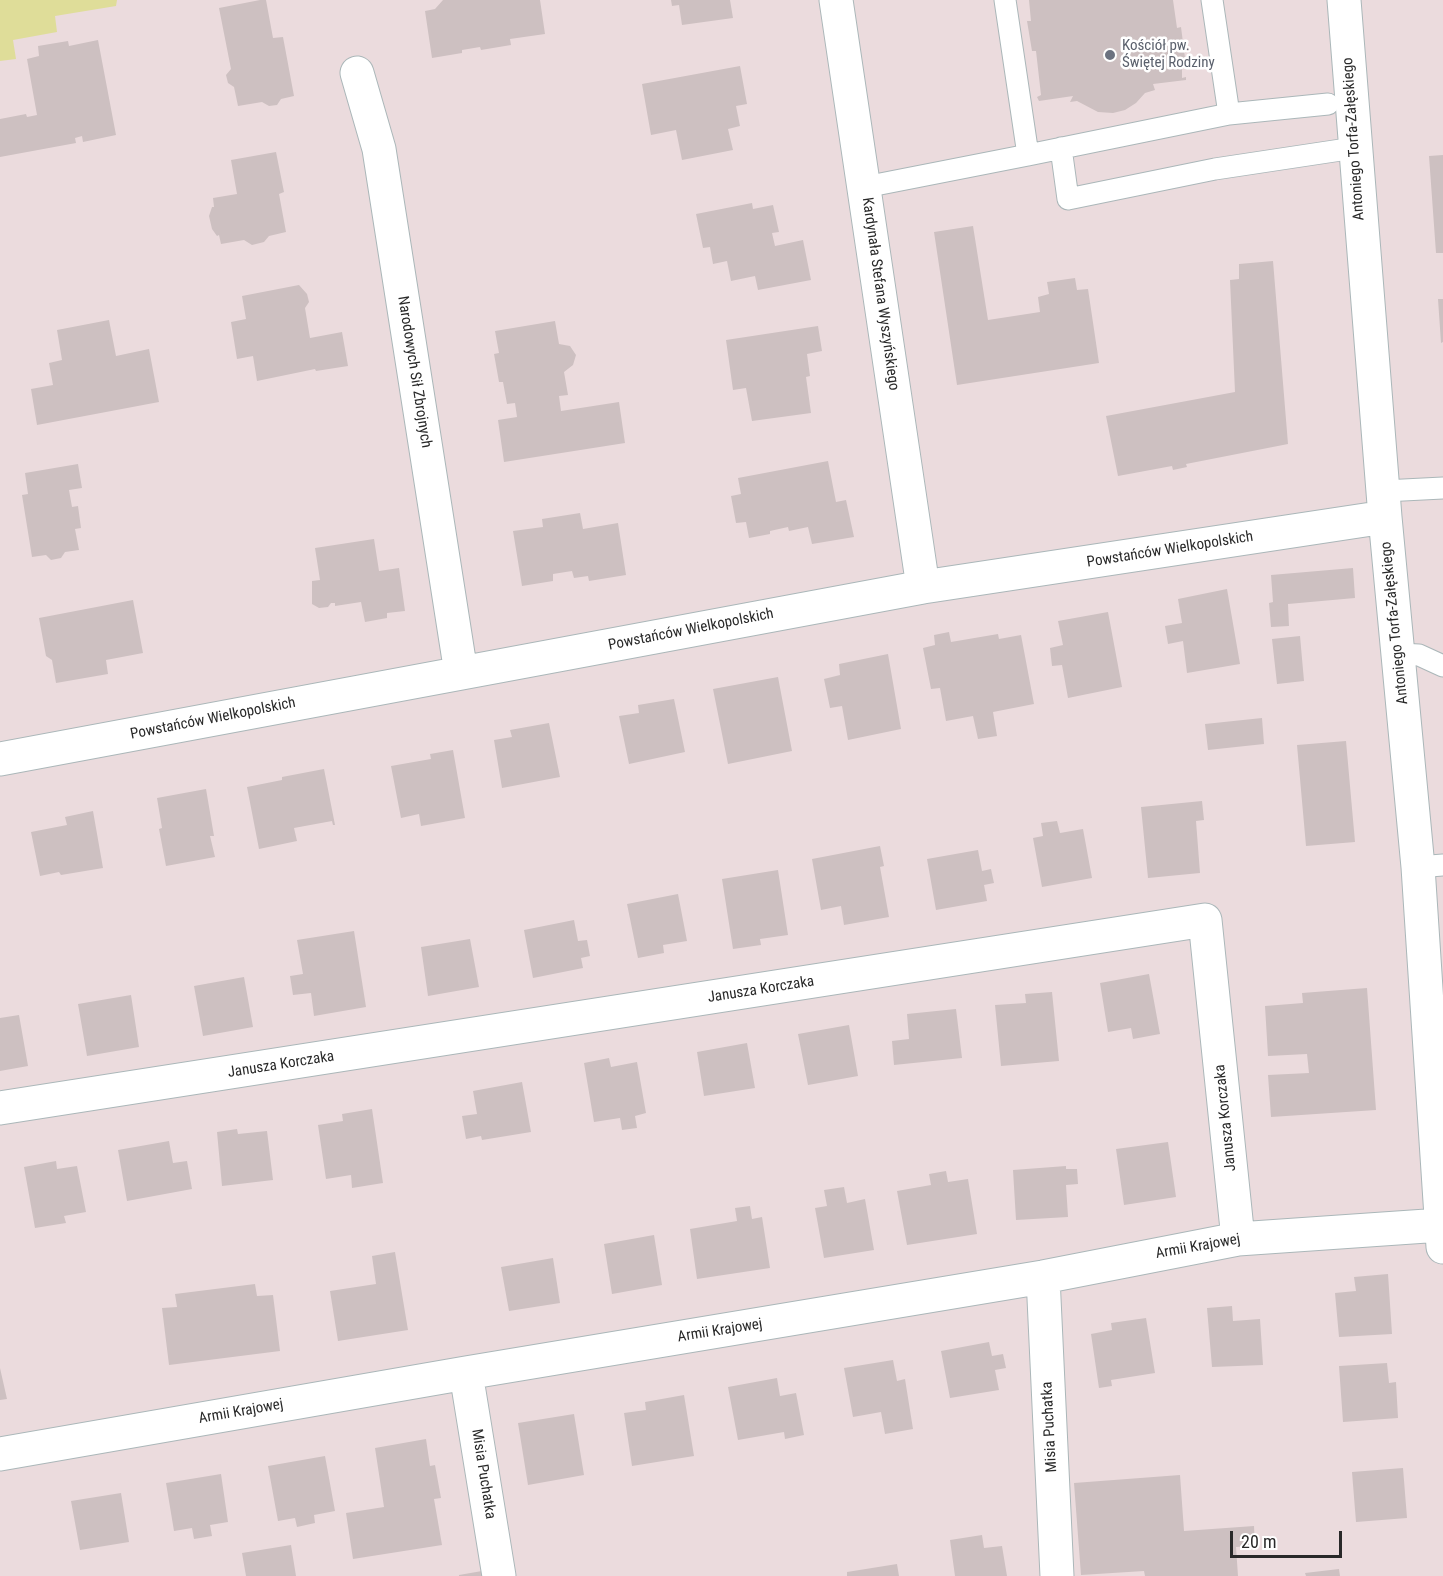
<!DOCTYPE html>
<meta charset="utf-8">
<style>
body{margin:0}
#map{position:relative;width:1443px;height:1576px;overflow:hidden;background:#ebdbdd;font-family:"Roboto Condensed",sans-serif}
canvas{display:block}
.scale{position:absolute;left:1230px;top:1531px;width:112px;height:27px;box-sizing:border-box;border:3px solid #292929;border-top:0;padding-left:8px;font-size:18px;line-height:21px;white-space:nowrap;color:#292929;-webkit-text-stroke:4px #fff;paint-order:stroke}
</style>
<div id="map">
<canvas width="1443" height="1576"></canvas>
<div class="scale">20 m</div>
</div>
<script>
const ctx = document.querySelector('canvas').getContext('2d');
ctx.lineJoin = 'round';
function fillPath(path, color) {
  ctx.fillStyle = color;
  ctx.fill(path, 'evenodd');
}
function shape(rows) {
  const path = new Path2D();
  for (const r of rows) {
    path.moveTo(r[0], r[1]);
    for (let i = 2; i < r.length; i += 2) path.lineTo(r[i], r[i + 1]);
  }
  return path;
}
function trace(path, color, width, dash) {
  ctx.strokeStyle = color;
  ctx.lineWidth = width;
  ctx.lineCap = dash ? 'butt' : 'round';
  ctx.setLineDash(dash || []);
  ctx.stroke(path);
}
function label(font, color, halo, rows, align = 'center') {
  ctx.font = font + ' "Roboto Condensed",sans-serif';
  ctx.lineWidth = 5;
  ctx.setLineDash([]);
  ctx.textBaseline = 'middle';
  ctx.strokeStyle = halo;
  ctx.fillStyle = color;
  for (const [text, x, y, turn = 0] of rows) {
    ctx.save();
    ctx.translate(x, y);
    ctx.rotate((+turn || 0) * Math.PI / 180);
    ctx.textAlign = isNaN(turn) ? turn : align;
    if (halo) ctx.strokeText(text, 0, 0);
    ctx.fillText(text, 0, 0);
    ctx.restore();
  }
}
const green = shape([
 [0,0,117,0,116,6,55,16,57,32,13,40,16,59,0,61]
]);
const building = shape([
 [260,0,266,0,273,38,283,37,294,96,281,99,277,105,269,106,262,102,238,106,234,87,228,83,226,75,231,69,219,8],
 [443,0,540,0,545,34,510,39,511,45,481,50,480,47,462,50,462,53,432,58,425,11,435,9],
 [671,0,730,0,733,18,682,25,679,5,672,6],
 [1029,0,1173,0,1177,28,1181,27,1185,58,1182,59,1182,78,1186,77,1186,80,1153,84,1155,90,1145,93,1136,103,1125,110,1113,113,1098,112,1077,101,1070,102,1073,96,1039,101,1037,97,1041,95,1036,51,1032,51,1027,21,1031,21],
 [98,40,116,135,83,142,82,136,75,138,76,143,0,157,0,119,26,114,27,117,37,115,27,59,39,56,38,46,68,41,69,46],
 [740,66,747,104,736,106,740,126,728,129,733,150,682,160,676,130,651,135,642,84],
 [276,152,284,192,279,194,286,232,269,236,264,242,252,245,244,240,221,244,219,235,217,236,212,229,209,216,212,207,214,207,213,198,237,194,231,160],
 [1443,155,1443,253,1436,253,1429,156],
 [752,203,753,209,773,205,779,232,772,233,775,246,803,240,811,280,758,290,755,276,731,281,727,261,713,264,710,247,703,248,696,214],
 [973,226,988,320,1040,312,1038,297,1049,294,1047,282,1075,278,1077,290,1088,289,1099,363,957,385,934,232],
 [1273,261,1288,444,1186,464,1187,467,1173,470,1172,466,1118,476,1106,416,1235,392,1230,280,1239,279,1239,264],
 [299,285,307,294,309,302,305,308,310,338,342,332,348,366,316,371,315,369,257,381,253,356,237,359,231,322,246,319,242,296],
 [1438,299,1443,299,1443,342,1441,343],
 [109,320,116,356,149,349,159,402,37,425,31,389,53,385,49,363,62,360,57,330],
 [555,321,559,344,570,346,576,355,573,365,564,372,568,395,559,396,561,411,619,402,625,443,504,462,498,420,517,417,515,403,507,404,503,382,499,382,494,354,499,353,495,331],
 [818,326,822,351,807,354,810,376,806,377,811,413,752,421,746,388,733,390,726,340],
 [828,461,836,502,846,500,854,537,812,544,808,527,789,531,788,527,770,531,770,534,749,538,746,522,736,523,731,496,741,494,738,478],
 [78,464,82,488,69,490,72,507,78,506,81,528,75,529,79,550,65,552,61,558,51,560,46,555,32,557,22,495,28,494,25,473],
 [580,513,583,529,618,523,626,575,589,581,588,576,574,578,572,571,553,574,553,581,522,586,513,531,543,527,542,519],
 [374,539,379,571,399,568,405,611,387,613,387,618,365,622,361,602,335,606,335,603,331,603,328,607,319,608,312,604,312,581,320,580,315,548],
 [1353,568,1355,598,1288,604,1289,626,1271,627,1269,603,1273,602,1271,575],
 [1227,589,1240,664,1187,673,1183,641,1168,644,1165,626,1182,623,1178,599],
 [133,600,143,653,106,660,108,674,56,683,52,660,46,656,39,618],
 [1108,612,1122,687,1068,698,1062,665,1052,666,1050,648,1063,645,1058,621],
 [949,632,951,642,998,634,999,639,1021,635,1034,704,993,712,997,736,978,739,973,716,946,721,940,688,931,689,923,648,935,645,934,635],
 [1300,636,1304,681,1277,684,1272,639],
 [888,654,901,729,848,740,842,706,830,708,824,679,840,675,839,664],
 [778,677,792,751,728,764,713,689],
 [674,699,685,752,629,764,619,716,639,713,638,705],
 [1262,718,1264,744,1208,750,1205,724],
 [549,723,560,777,502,788,494,740,512,737,510,730],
 [1346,741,1355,842,1306,846,1297,745],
 [453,750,465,818,421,826,419,814,401,818,391,766,431,759,430,754],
 [324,769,335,825,333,825,332,821,294,828,297,841,259,849,247,787,282,780,282,777],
 [206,789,214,836,210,836,215,857,166,866,159,829,162,828,157,798],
 [1202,801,1204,820,1196,821,1200,873,1148,878,1141,807],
 [93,811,103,868,61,875,59,872,40,876,31,832,67,825,65,817],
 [1057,821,1060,833,1083,829,1092,878,1042,887,1033,838,1043,836,1041,823],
 [880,846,884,866,880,867,889,917,844,925,841,906,821,910,812,859],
 [978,850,982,871,991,869,994,883,984,885,987,901,936,910,927,859],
 [778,870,788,935,760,939,761,945,733,949,722,879],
 [678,894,687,941,663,945,664,953,638,958,627,904],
 [574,920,578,941,587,940,590,956,581,958,583,968,533,978,524,930],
 [354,931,366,1007,314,1016,311,993,293,995,290,976,303,974,297,940],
 [470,939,479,987,428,996,421,947],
 [1149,974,1160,1034,1133,1039,1131,1028,1108,1032,1100,983],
 [244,977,253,1027,203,1036,194,986],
 [1367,988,1376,1110,1271,1117,1268,1075,1309,1073,1307,1054,1268,1056,1265,1006,1303,1003,1302,993],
 [1052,992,1059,1061,1001,1066,995,1005,1026,1003,1025,994],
 [131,995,139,1047,87,1056,78,1004],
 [956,1009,962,1058,894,1065,892,1041,909,1039,907,1014],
 [19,1015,28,1066,0,1071,0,1018],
 [849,1025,858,1076,808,1085,798,1034],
 [747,1043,755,1088,704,1096,697,1052],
 [609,1058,611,1067,637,1062,646,1113,635,1116,637,1128,622,1130,620,1118,594,1122,584,1063],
 [522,1082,531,1132,482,1140,481,1136,466,1139,462,1116,477,1114,473,1091],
 [372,1109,383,1183,352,1188,351,1175,326,1179,318,1125,343,1121,342,1114],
 [237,1129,238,1134,267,1131,273,1180,222,1186,217,1132],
 [169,1141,173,1163,187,1161,192,1189,127,1201,118,1150],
 [1168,1142,1176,1197,1124,1205,1116,1149],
 [56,1161,57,1169,77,1166,86,1212,64,1216,66,1223,35,1228,24,1167],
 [1066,1166,1066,1169,1077,1169,1078,1184,1066,1185,1068,1217,1016,1220,1013,1170],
 [946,1171,948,1182,968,1179,977,1234,907,1245,897,1191,931,1185,929,1174],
 [844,1187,847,1203,865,1199,874,1250,824,1258,815,1208,827,1206,824,1190],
 [750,1206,752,1219,762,1217,770,1268,697,1279,690,1229,737,1221,735,1208],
 [654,1235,662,1285,612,1294,604,1244],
 [395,1252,408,1330,338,1341,330,1291,376,1284,372,1256],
 [553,1258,560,1303,509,1311,501,1267],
 [1388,1274,1392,1334,1339,1337,1335,1293,1356,1291,1354,1277],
 [255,1284,257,1296,273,1295,280,1351,169,1365,162,1308,177,1307,175,1294],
 [1232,1306,1233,1321,1260,1319,1263,1365,1212,1367,1207,1308],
 [1146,1318,1155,1373,1111,1380,1112,1386,1099,1388,1091,1334,1112,1330,1111,1323],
 [989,1342,992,1356,1003,1354,1006,1368,995,1370,999,1390,950,1398,941,1351],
 [893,1360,897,1381,905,1379,913,1429,885,1434,881,1412,853,1417,844,1368],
 [1387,1363,1389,1383,1396,1382,1398,1418,1343,1422,1339,1366],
 [0,1368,7,1399,0,1400],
 [777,1378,780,1396,796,1393,804,1435,785,1439,784,1432,738,1440,728,1387],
 [684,1395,694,1456,632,1466,624,1413,646,1410,645,1402],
 [574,1414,584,1475,528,1485,518,1423],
 [426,1439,430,1466,435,1465,441,1498,434,1499,442,1545,353,1559,346,1513,384,1507,375,1448],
 [325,1456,335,1511,314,1515,315,1523,297,1527,295,1518,278,1521,268,1466],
 [1403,1468,1407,1518,1356,1522,1352,1472],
 [221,1474,228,1522,210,1525,212,1536,194,1539,192,1528,174,1531,166,1483],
 [1180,1475,1184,1531,1254,1526,1255,1546,1236,1547,1238,1576,1145,1576,1144,1571,1081,1575,1074,1483],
 [121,1493,129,1542,80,1550,71,1501],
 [982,1535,984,1548,1002,1546,1007,1576,955,1576,950,1540],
 [291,1545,296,1576,246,1576,242,1553],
 [897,1564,899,1576,847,1576,847,1572],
 [1339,1569,1340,1576,1306,1576,1305,1573],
 [482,1571,482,1576,459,1576,459,1575]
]);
const service = shape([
 [1212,0,1229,114,1328,104],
 [1061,148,1068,199,1215,169,1354,148],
 [1028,155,1229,114],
 [865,187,1028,155,1005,0],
 [1384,491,1443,488],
 [1399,654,1419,655,1443,666],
 [1418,867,1443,865]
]);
const minor = shape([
 [836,0,923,587],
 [1344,0,1385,517,1418,867,1443,1247],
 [357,73,379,149,461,673],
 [0,759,923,587,1385,517],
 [0,1108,1205,920,1238,1239],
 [1043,1277,1057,1576],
 [466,1373,499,1576],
 [0,1454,466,1373,1043,1277,1238,1239,1441,1225]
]);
const markers = [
 [1110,55,6,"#6b7280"]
];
const worshipNames = [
 ["Kościół pw.",1122,46],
 ["Świętej Rodziny",1122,63]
];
const streetNames = [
 ["Antoniego Torfa-Załęskiego",1354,139,-94],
 ["Kardynała Stefana Wyszyńskiego",880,294,82],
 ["Narodowych Sił Zbrojnych",414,372,81],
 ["Powstańców Wielkopolskich",1170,550,-9],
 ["Antoniego Torfa-Załęskiego",1395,623,-96],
 ["Powstańców Wielkopolskich",691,630,-11],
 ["Powstańców Wielkopolskich",213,719,-11],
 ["Janusza Korczaka",761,990,-9],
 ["Janusza Korczaka",281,1065,-9],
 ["Janusza Korczaka",1226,1118,-96],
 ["Armii Krajowej",1198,1247,-10],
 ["Armii Krajowej",720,1331,-9],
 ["Armii Krajowej",241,1412,-10],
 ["Misia Puchatka",1050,1427,-93],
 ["Misia Puchatka",483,1474,81]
];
fillPath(green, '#dfdd99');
fillPath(building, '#cdc0c1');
trace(service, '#abb7b9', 23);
trace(minor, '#abb7b9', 35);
trace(service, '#fff', 21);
trace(minor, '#fff', 33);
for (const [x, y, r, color] of markers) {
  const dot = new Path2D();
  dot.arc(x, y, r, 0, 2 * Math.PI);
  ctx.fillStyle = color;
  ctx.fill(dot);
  trace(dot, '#fff', 2);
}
label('15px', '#5b616d', '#fff', worshipNames, 'left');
label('15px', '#292929', '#fff', streetNames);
</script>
